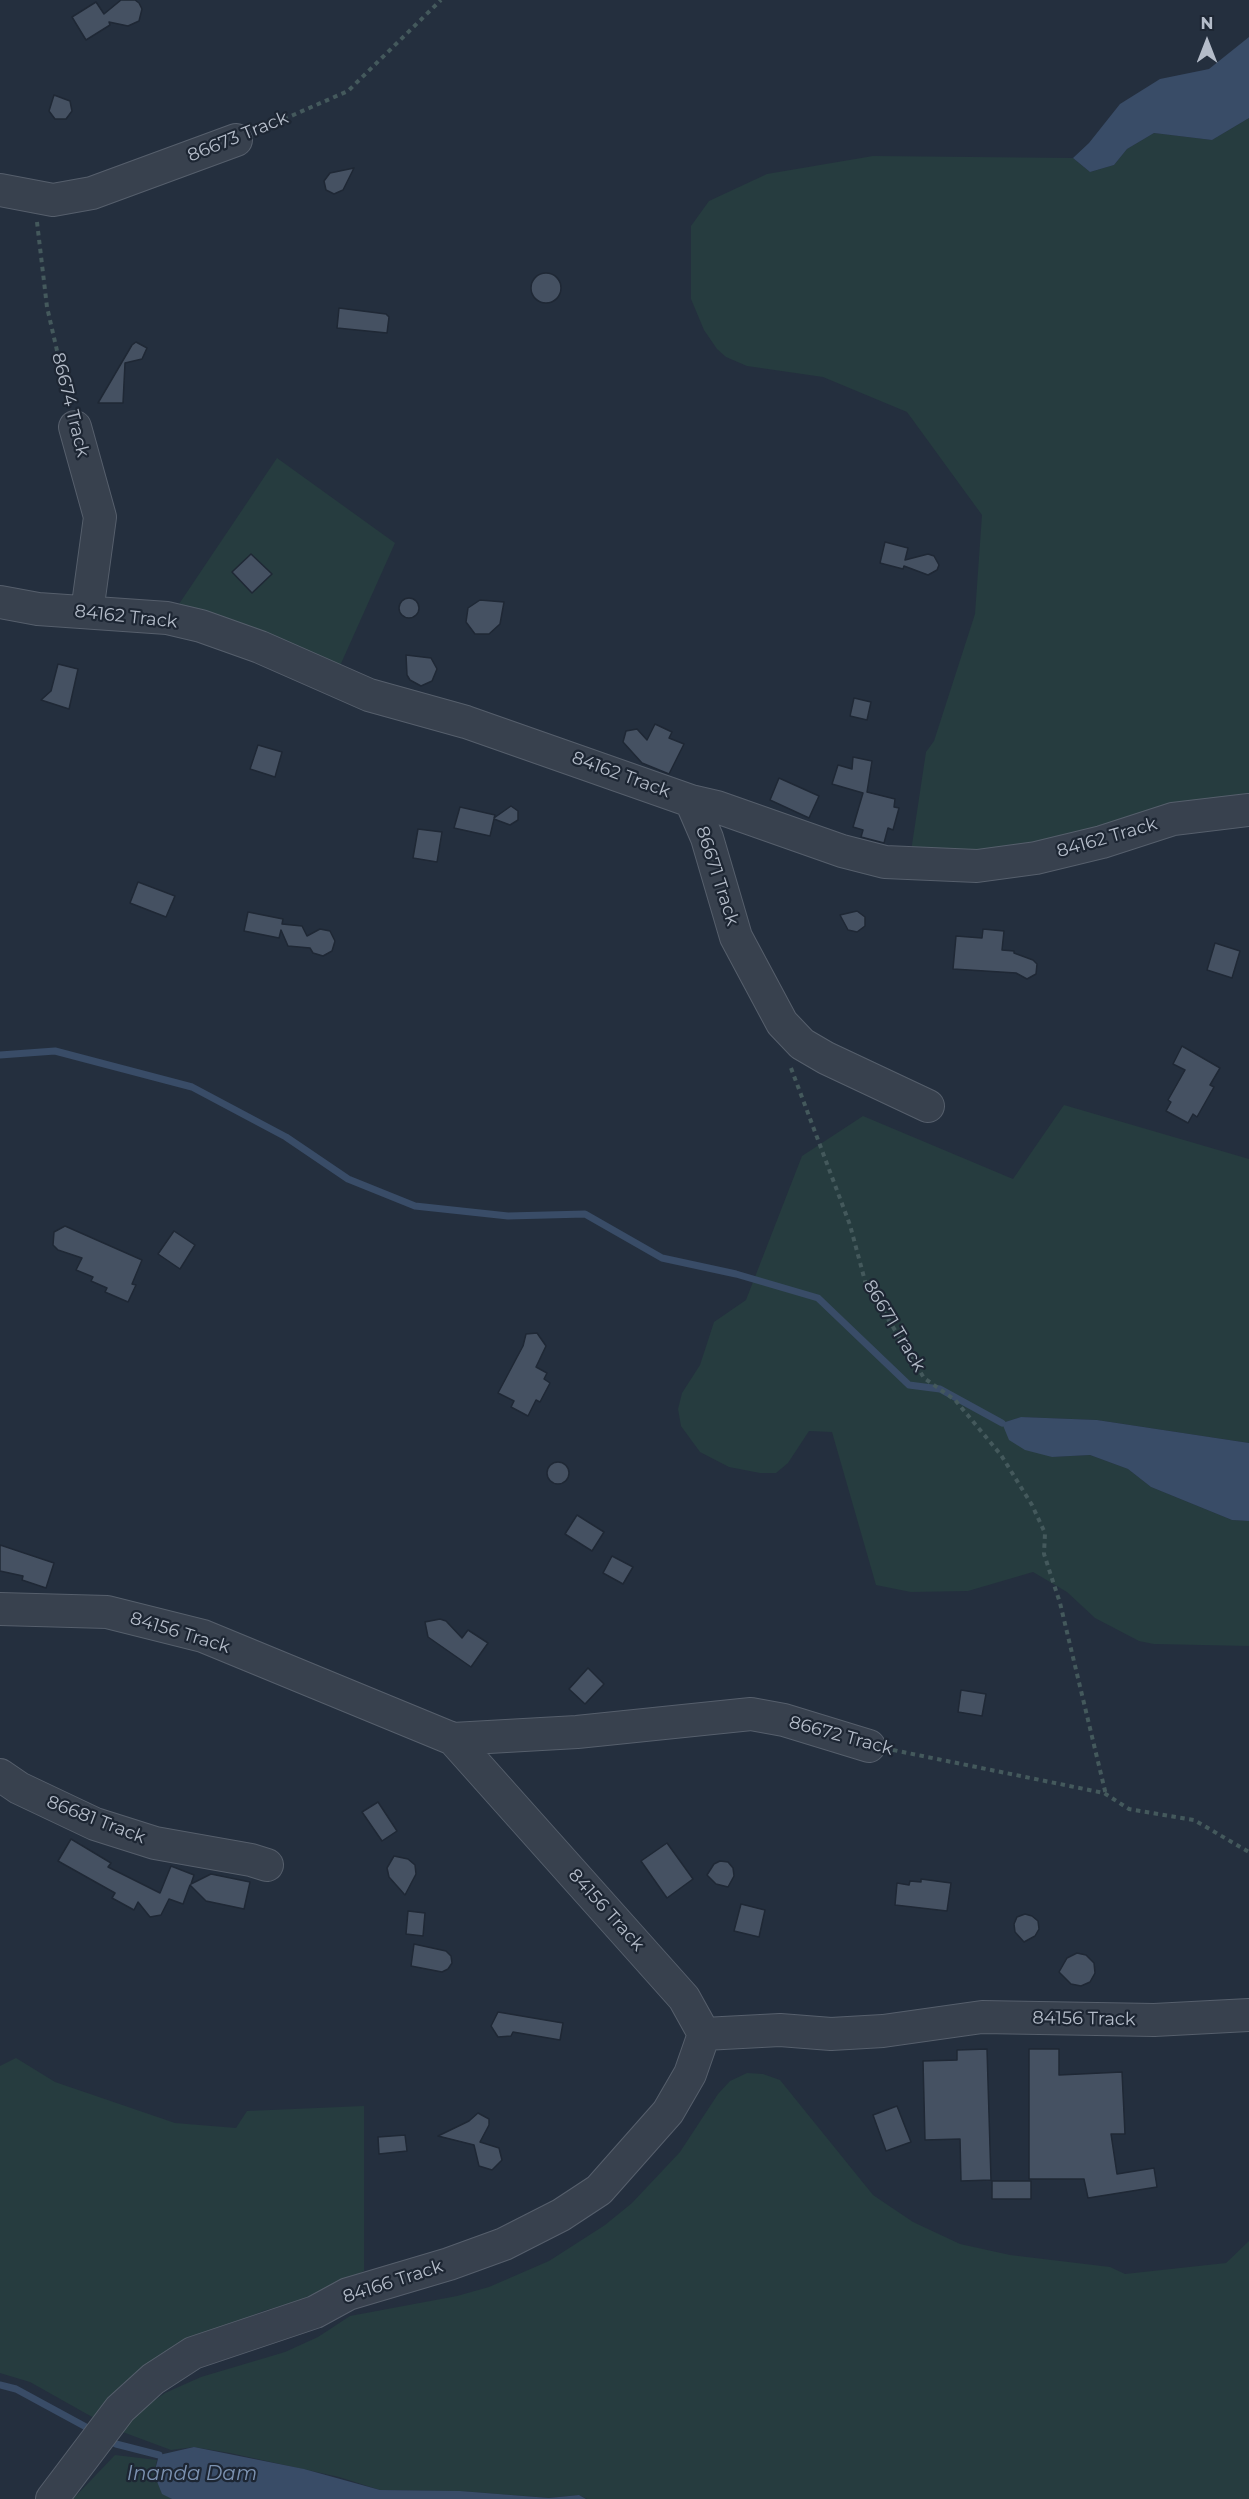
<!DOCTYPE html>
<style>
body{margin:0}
#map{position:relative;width:1249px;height:2499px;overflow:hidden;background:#242f3e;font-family:Montserrat,sans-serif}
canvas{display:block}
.north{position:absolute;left:1177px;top:12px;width:60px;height:60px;-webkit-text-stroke:4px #1d2633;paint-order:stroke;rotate:0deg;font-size:16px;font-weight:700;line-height:24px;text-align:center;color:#b4bcc9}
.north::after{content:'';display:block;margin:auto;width:21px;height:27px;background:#b4bcc9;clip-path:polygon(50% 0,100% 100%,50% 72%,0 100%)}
</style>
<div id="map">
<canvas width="1249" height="2499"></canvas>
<div class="north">N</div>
</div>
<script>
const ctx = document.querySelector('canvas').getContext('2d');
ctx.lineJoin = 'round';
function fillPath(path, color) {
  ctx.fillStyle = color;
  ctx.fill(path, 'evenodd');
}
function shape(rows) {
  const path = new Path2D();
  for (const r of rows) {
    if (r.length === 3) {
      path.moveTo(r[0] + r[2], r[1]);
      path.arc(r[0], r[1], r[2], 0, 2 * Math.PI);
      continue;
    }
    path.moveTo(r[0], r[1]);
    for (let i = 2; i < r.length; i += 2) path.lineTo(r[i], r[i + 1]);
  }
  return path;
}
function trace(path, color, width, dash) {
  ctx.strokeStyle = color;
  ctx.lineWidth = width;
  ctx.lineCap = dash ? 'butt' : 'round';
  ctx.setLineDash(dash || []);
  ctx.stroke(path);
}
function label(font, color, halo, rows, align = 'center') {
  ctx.font = font + ' Montserrat,sans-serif';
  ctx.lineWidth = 4.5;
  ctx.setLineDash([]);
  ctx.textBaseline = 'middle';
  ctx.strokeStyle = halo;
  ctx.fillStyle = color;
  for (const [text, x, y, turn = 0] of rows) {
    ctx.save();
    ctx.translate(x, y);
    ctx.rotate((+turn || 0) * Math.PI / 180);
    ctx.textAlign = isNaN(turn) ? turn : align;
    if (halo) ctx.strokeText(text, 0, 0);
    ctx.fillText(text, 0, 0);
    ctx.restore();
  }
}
const green = shape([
 [1249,118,1249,797,1073,840,910,858,926,752,934,741,975,614,982,515,907,412,823,377,747,366,726,357,717,349,704,330,691,299,691,226,709,201,767,174,873,156,1073,158,1090,172,1114,165,1127,149,1154,133,1212,140],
 [277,458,395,543,339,668,177,607],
 [1064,1105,1249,1159,1249,1443,1097,1420,1021,1417,1002,1423,1052,1457,1090,1455,1128,1469,1151,1487,1232,1520,1249,1521,1249,1646,1154,1644,1139,1641,1095,1618,1067,1592,1033,1572,968,1591,911,1592,876,1585,832,1432,809,1431,788,1463,776,1473,760,1473,729,1467,700,1452,681,1426,678,1409,682,1393,700,1365,714,1322,746,1300,802,1156,863,1116,1013,1179],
 [16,2058,55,2082,175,2123,236,2128,247,2111,364,2106,364,2271,309,2298,263,2311,160,2356,94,2418,30,2382,0,2373,0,2066],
 [747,2073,763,2074,780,2080,873,2195,913,2222,960,2244,1010,2255,1110,2267,1125,2274,1226,2263,1249,2241,1249,2499,587,2499,579,2495,549,2498,460,2491,380,2490,339,2477,230,2453,194,2447,171,2450,120,2431,134,2415,165,2393,201,2377,285,2352,318,2337,350,2316,457,2296,489,2287,549,2261,605,2225,632,2203,680,2152,718,2094,730,2081],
 [115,2455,157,2460,154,2474,162,2493,172,2499,73,2499]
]);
const water = shape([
 [1249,37,1249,118,1212,140,1154,133,1127,149,1114,165,1090,172,1073,158,1089,143,1120,104,1160,79,1209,69],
 [1021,1417,1097,1420,1249,1443,1249,1521,1232,1520,1151,1487,1128,1469,1090,1455,1052,1457,1025,1450,1009,1440,1002,1423],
 [194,2447,304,2469,380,2490,460,2491,549,2498,579,2495,586,2499,172,2499,162,2494,154,2474,159,2455]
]);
const stream = shape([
 [0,1055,55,1051,192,1087,286,1137,348,1179,415,1206,508,1216,585,1214,662,1258,736,1274,818,1298,909,1385,940,1389,1002,1423],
 [0,2385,16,2389,86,2427],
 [116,2444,159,2455]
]);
const building = shape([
 [121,0,135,0,139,3,142,9,139,21,128,26,109,22,110,25,86,40,72,17,96,2,104,14,121,0],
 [54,95,70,101,72,111,66,119,55,119,49,111,54,95],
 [354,168,343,190,334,194,326,190,324,181,330,173,354,168],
 [546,288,15],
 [339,308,386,314,389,317,387,333,337,328,339,308],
 [136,342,147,348,142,359,125,363,123,403,98,403,132,345,136,342],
 [885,542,908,548,905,560,928,554,934,556,939,565,937,570,928,575,904,566,903,569,880,563,885,542],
 [251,554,272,574,252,593,232,572,251,554],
 [409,608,10],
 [480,600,504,602,500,624,489,634,475,634,466,622,468,608,480,600],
 [406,655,431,658,437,669,432,681,421,686,410,680,407,675,406,655],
 [58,664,78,669,69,709,41,700,51,691,58,664],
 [854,698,871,702,867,720,850,716,854,698],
 [655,724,672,732,669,738,684,744,669,774,642,763,623,742,626,731,637,729,647,740,655,724],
 [258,745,282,752,275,777,250,769,258,745],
 [853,757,872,761,867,792,895,799,894,807,899,808,893,830,888,828,884,843,861,837,863,830,853,827,863,793,832,784,838,765,852,769,853,757],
 [779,778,819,796,809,818,770,800,779,778],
 [511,806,518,811,518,820,510,825,494,819,490,836,454,828,460,807,495,815,494,818,511,806],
 [418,829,442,832,437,862,413,858,418,829],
 [138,882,175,896,166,917,130,903,138,882],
 [857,911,865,917,865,926,857,932,848,930,840,915,857,911],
 [248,912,283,919,282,924,302,926,307,936,320,929,330,931,335,941,332,951,323,956,313,953,310,948,288,946,281,930,279,938,244,931,248,912],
 [983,929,1004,931,1002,950,1014,951,1014,953,1033,960,1037,964,1036,974,1027,979,1016,973,953,969,956,936,982,938,983,929],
 [1215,943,1240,951,1232,978,1207,970,1215,943],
 [1182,1046,1220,1068,1210,1085,1214,1087,1197,1117,1193,1114,1188,1123,1166,1111,1171,1102,1168,1100,1185,1070,1173,1064,1182,1046],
 [65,1226,142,1260,132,1284,136,1285,128,1302,105,1292,107,1288,91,1281,93,1277,76,1270,82,1258,58,1250,53,1245,54,1232,65,1226],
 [174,1231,195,1245,180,1269,158,1254,174,1231],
 [537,1333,546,1346,536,1367,547,1373,544,1379,550,1383,540,1402,536,1400,528,1416,511,1407,514,1401,498,1393,523,1346,526,1334,537,1333],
 [558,1473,11],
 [577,1515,604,1532,592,1551,565,1534,577,1515],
 [0,1545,54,1563,46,1588,22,1580,23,1576,0,1571,0,1545],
 [612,1556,633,1567,623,1584,603,1573,612,1556],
 [440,1619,446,1621,462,1638,468,1630,488,1643,471,1667,428,1637,425,1622,440,1619],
 [588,1668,604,1684,585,1704,569,1689,588,1668],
 [961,1690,986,1694,982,1716,958,1712,961,1690],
 [378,1802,397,1831,382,1841,362,1812,378,1802],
 [71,1839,111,1863,108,1867,160,1893,171,1866,194,1875,191,1884,211,1874,250,1882,244,1909,206,1901,190,1885,183,1904,169,1899,161,1915,150,1917,138,1902,134,1910,112,1898,115,1893,58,1861,71,1839],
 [667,1843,693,1879,667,1898,641,1861,667,1843],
 [394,1856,408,1859,415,1865,416,1874,405,1895,389,1877,387,1868,394,1856],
 [720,1861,728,1862,733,1868,734,1876,728,1887,716,1884,707,1875,714,1864,720,1861],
 [921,1879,951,1883,947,1911,895,1905,897,1883,909,1885,910,1881,921,1882,921,1879],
 [741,1904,765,1910,759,1937,734,1931,741,1904],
 [408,1911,425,1913,423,1936,406,1934,408,1911],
 [1025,1914,1032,1916,1038,1921,1039,1929,1035,1936,1024,1942,1015,1932,1014,1924,1017,1917,1025,1914],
 [414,1944,446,1951,451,1956,452,1963,448,1969,442,1972,411,1966,414,1944],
 [1077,1953,1086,1955,1094,1963,1095,1973,1090,1982,1081,1986,1071,1984,1059,1972,1067,1958,1077,1953],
 [498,2012,563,2023,560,2040,513,2032,511,2036,498,2037,491,2026,498,2012],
 [987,2049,991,2180,961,2181,960,2139,925,2140,923,2061,957,2060,957,2050,987,2049],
 [1029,2049,1059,2049,1059,2075,1122,2072,1125,2134,1111,2134,1117,2174,1154,2168,1157,2187,1088,2198,1084,2179,1029,2179,1029,2049],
 [897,2106,911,2142,886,2151,873,2115,897,2106],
 [478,2113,489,2119,489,2125,480,2142,499,2148,502,2160,492,2170,479,2166,474,2145,438,2136,469,2121,478,2113],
 [405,2135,407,2151,379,2154,378,2137,405,2135],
 [992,2181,1031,2181,1031,2199,992,2199,992,2181]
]);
const path = shape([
 [259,130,348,91,441,0],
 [37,222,47,307,69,403],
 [791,1068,850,1225,865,1281,924,1378,955,1400,1001,1455,1032,1505,1045,1533,1044,1554,1060,1603,1106,1795],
 [893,1750,1104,1793,1129,1809,1194,1820,1249,1852]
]);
const minor = shape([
 [0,190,53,200,92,193,236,140],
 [75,427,100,517,87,612],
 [0,602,38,609,167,618,201,626,260,647,369,695,466,722,691,801,717,807,842,851,885,862,977,866,1036,858,1102,842,1173,819,1249,810],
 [691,801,707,838,736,937,782,1023,802,1044,826,1058,928,1106],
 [0,1609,107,1612,203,1636,453,1739,684,1998,704,2034],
 [453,1739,577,1732,751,1714,784,1720,869,1746],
 [0,1775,19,1788,95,1824,155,1843,251,1860,267,1865],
 [704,2034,780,2030,831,2034,883,2031,982,2017,1154,2020,1249,2015],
 [52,2499,120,2409,153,2379,193,2353,315,2312,348,2294,449,2264,504,2244,561,2215,599,2190,668,2112,690,2074,704,2034]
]);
const streetNames = [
 ["86673 Track",238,137,-22],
 ["86674 Track",70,405,76],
 ["84162 Track",126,617,6],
 ["84162 Track",621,775,20],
 ["84162 Track",1107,838,-16],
 ["86671 Track",717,876,72],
 ["86671 Track",894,1326,59],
 ["84156 Track",180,1633,17],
 ["86672 Track",841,1736,15],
 ["86681 Track",96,1820,21],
 ["84156 Track",606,1910,48],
 ["84156 Track",1084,2019,1],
 ["84166 Track",393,2282,-18]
];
const waterNames = [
 ["Inanda Dam",192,2474]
];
fillPath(green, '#263c3f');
fillPath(water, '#394c67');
trace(stream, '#394c67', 7);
fillPath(building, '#455162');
trace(building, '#1f2835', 1.5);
trace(minor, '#565f6c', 34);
trace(path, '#44595c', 4, [4.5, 4.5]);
trace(minor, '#38414e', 32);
label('18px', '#b4bcc9', '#1d2633', streetNames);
label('italic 20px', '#7c92b1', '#1d2633', waterNames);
</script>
